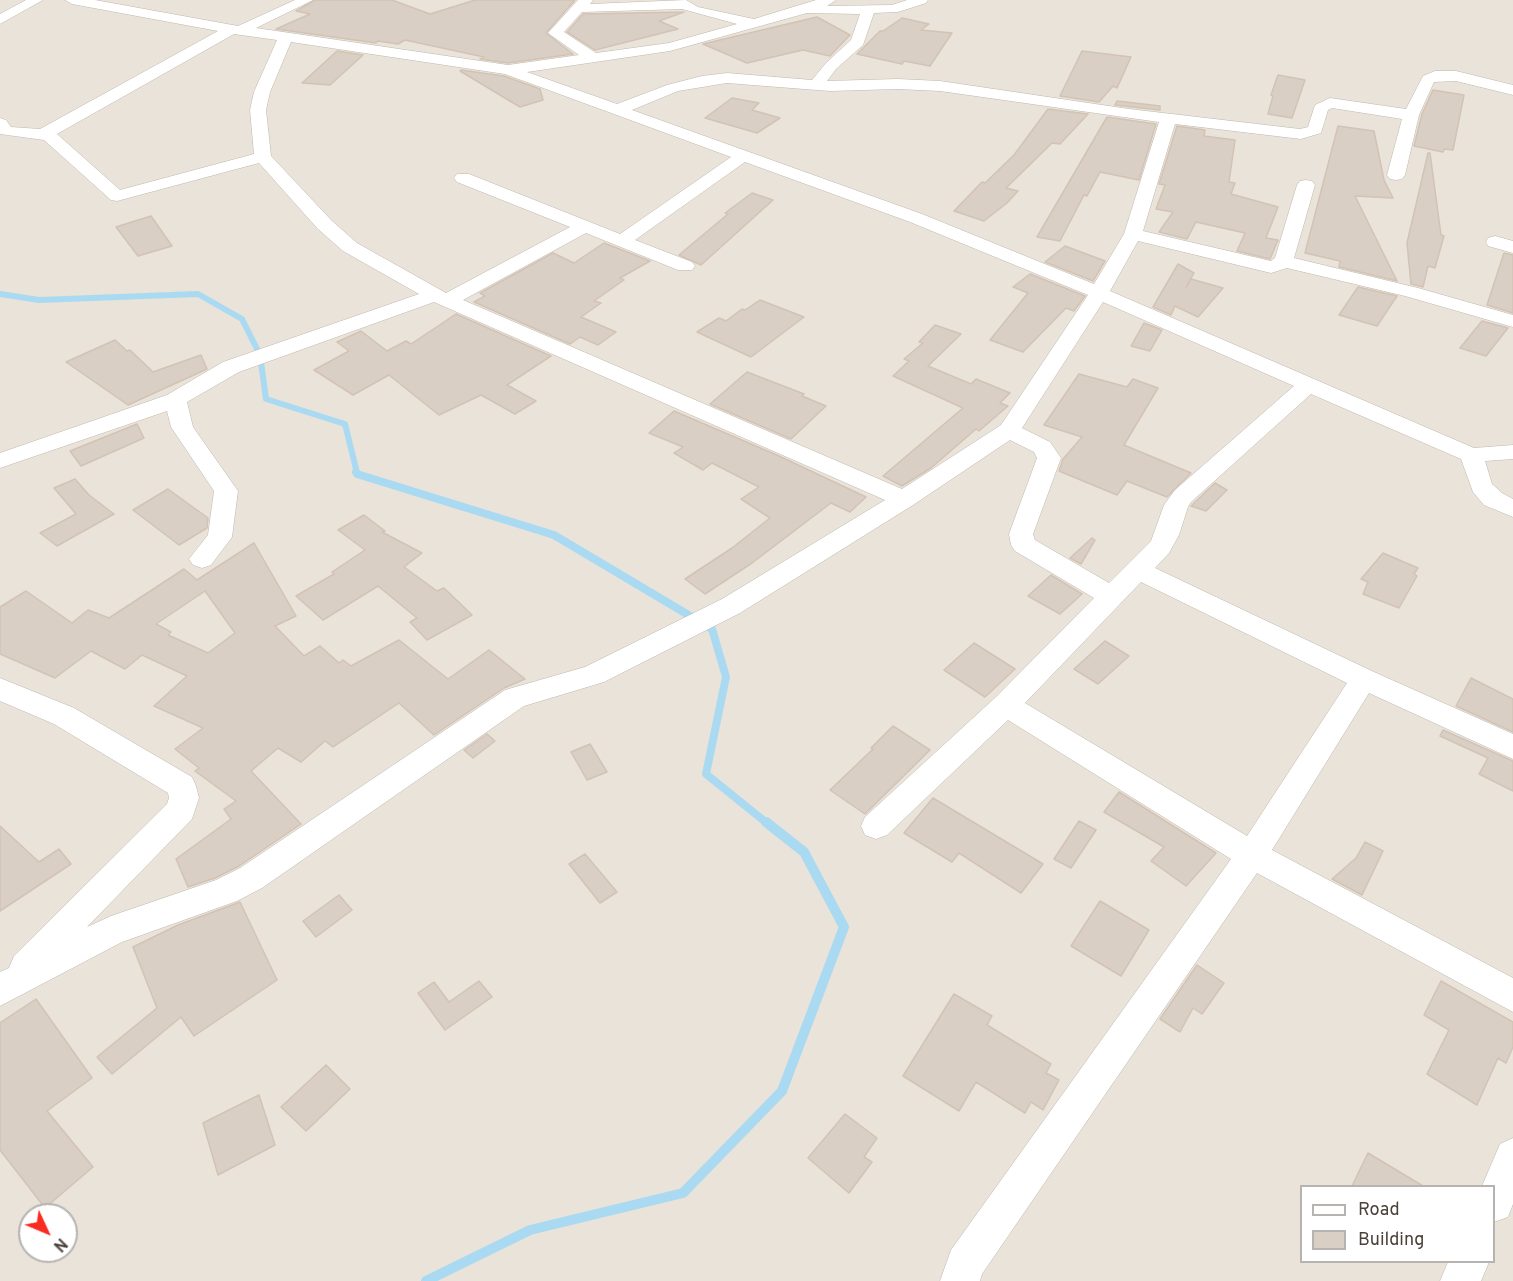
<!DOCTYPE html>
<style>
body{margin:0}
#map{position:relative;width:1513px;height:1281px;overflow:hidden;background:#f6f2ec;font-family:Overpass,sans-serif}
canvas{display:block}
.legend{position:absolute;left:1300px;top:1185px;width:195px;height:78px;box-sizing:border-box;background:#fff;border:2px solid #b7b3b0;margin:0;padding:8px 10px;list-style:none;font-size:18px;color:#4a4239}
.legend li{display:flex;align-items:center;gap:12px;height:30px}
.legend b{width:30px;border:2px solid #b7b3b0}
.north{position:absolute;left:18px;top:1203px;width:60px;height:60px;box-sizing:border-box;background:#fff;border:2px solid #b7b3b0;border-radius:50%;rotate:134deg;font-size:16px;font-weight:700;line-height:24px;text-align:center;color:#4a4239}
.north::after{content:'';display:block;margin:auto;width:21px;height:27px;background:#f82c20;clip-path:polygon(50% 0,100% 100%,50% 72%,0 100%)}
</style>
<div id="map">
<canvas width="1513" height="1281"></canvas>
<ul class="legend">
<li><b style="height:8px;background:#fff"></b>Road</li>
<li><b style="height:16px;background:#dacfc4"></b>Building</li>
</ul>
<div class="north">N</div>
</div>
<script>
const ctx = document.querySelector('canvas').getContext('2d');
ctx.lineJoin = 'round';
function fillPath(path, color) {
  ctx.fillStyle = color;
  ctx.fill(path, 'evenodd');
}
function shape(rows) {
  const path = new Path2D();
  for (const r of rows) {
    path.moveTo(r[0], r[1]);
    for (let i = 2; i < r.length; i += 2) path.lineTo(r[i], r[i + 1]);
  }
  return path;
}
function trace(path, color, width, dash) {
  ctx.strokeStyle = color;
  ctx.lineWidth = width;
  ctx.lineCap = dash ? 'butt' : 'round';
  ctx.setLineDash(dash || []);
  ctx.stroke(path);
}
const residential = shape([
 [0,0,1513,0,1513,1281,0,1281],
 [1302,1186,1494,1186,1494,1262,1302,1262],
 [30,1215,66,1215,66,1251,30,1251]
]);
const streamFar2 = shape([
 [0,294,39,300,198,294,242,319,260,355,266,399,345,424,357,473]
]);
const streamFar1 = shape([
 [356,472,357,474,554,535,712,629,726,677,706,774,768,824]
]);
const stream = shape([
 [426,1281,530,1230,683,1193,782,1091,844,927,804,852,766,822]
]);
const building = shape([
 [315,0,392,0,430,14,475,0,575,0,546,33,573,54,508,63,480,59,484,57,405,40,398,44,378,41,376,43,276,29,310,14,296,11,315,0],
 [684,12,659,21,678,29,595,50,567,32,583,14,684,12],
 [817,17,850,35,830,56,803,50,747,63,703,44,817,17],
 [902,18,929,24,921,30,952,33,930,66,904,61,902,64,857,54,880,31,883,31,902,18],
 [337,51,363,55,330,85,302,83,337,51],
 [1082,51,1131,57,1117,88,1113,86,1099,102,1060,96,1082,51],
 [461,70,504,76,540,89,543,100,520,107,460,71,461,70],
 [1278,75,1305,80,1292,118,1268,114,1273,96,1271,95,1278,75],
 [1433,90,1464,95,1453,150,1444,149,1443,152,1414,146,1422,114,1433,90],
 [732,98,759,103,752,110,780,118,757,133,705,118,732,98],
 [1117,101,1160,106,1160,110,1115,105,1117,101],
 [1048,109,1088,114,1060,144,1052,143,1006,188,1018,191,1007,203,984,221,954,211,982,182,985,183,1014,155,1048,109],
 [1107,117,1156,124,1139,180,1100,172,1087,196,1084,195,1060,241,1037,237,1107,117],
 [1177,126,1205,130,1204,136,1235,140,1229,182,1235,183,1231,194,1278,207,1266,238,1278,240,1270,259,1237,251,1245,233,1196,222,1187,239,1159,232,1173,212,1156,209,1165,185,1159,184,1177,126],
 [1338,126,1374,131,1384,180,1393,198,1355,196,1397,281,1339,267,1340,261,1305,253,1338,126],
 [1428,153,1430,153,1441,235,1444,236,1435,268,1428,266,1423,287,1411,284,1407,243,1428,153],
 [752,193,773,200,701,265,679,255,728,214,725,213,752,193],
 [151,216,172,246,138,256,116,227,151,216],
 [604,243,650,261,620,278,624,280,594,301,601,303,581,317,616,332,598,345,580,337,570,344,474,302,485,296,480,293,553,253,574,263,604,243],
 [1065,246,1105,261,1093,281,1045,262,1065,246],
 [1504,253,1513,255,1513,313,1487,305,1504,253],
 [1178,264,1194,273,1186,287,1191,279,1223,288,1198,317,1175,306,1171,315,1153,307,1178,264],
 [1030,274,1085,296,1074,311,1066,308,1023,352,990,340,1028,293,1013,287,1030,274],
 [1358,287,1397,296,1377,326,1339,315,1358,287],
 [760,300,804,317,751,357,697,332,719,318,726,321,742,309,745,310,760,300],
 [456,314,551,356,507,385,536,401,515,414,481,395,439,415,389,375,353,395,314,370,349,351,337,342,361,331,387,351,406,341,411,344,456,314],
 [1482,321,1508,328,1486,356,1460,348,1482,321],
 [1144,323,1162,330,1150,351,1131,346,1144,323],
 [935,325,961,334,928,366,971,384,976,379,1010,393,1000,403,1008,406,979,431,976,429,931,468,902,486,883,476,963,408,893,376,909,361,904,359,923,343,919,342,935,325],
 [115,340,127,351,130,350,153,372,201,355,207,369,128,405,66,362,115,340],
 [747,372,804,394,802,396,826,406,791,439,710,404,747,372],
 [1079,374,1127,387,1133,379,1158,388,1124,445,1191,473,1167,497,1127,481,1117,495,1059,471,1063,459,1082,437,1044,425,1079,374],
 [674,411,779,456,866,497,850,512,831,503,752,563,705,594,685,579,732,548,770,518,741,499,759,487,712,463,703,470,674,453,683,447,649,433,674,411],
 [137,424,144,438,81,466,70,451,137,424],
 [75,479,89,495,114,514,57,546,40,533,76,514,54,488,75,479],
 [1215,483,1227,490,1206,511,1191,506,1215,483],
 [168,489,208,518,207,528,179,545,133,510,168,489],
 [364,515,385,531,382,532,422,553,404,567,437,591,444,588,472,615,427,640,410,622,417,618,378,586,323,620,296,596,334,574,332,572,365,550,338,530,364,515],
 [1092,538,1095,540,1081,564,1070,558,1092,538],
 [254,543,296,616,275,626,304,656,320,646,339,663,343,660,351,666,399,640,448,679,489,650,525,679,504,688,434,735,399,703,333,747,325,741,301,762,278,748,251,771,301,824,239,866,215,878,188,887,176,859,231,819,224,809,236,801,195,771,199,768,175,749,203,728,154,706,187,676,142,655,125,669,91,651,55,678,0,654,0,607,26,591,72,623,88,610,109,618,184,569,197,580,254,543],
 [205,591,235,633,208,653,168,635,171,632,156,624,205,591],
 [1383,553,1418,568,1414,574,1417,576,1399,608,1363,594,1368,582,1361,579,1383,553],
 [1051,575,1082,594,1060,614,1028,596,1051,575],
 [1105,641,1129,656,1098,684,1074,669,1105,641],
 [974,643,1015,669,985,697,944,670,974,643],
 [1471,678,1513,699,1513,732,1456,706,1471,678],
 [893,726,930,750,865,814,830,790,873,749,871,748,893,726],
 [1443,730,1513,761,1513,791,1479,774,1488,758,1440,736,1443,730],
 [487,734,495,741,473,758,464,750,487,734],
 [590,744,607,772,587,780,571,752,590,744],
 [1119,792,1216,853,1186,886,1151,861,1164,847,1104,812,1119,792],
 [933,798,1043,864,1021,893,959,853,952,862,904,833,933,798],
 [1079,821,1096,830,1071,868,1054,859,1079,821],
 [0,826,39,862,59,849,71,864,0,911,0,826],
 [1365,842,1383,851,1362,895,1332,879,1356,858,1365,842],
 [585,854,617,892,600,903,569,864,585,854],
 [339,895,352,910,316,937,303,921,339,895],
 [1100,901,1149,930,1121,976,1071,946,1100,901],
 [240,902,277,980,194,1036,181,1017,112,1074,97,1057,157,1008,133,947,178,925,240,902],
 [1197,965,1224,983,1202,1014,1193,1008,1180,1032,1160,1019,1197,965],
 [479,981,492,997,445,1030,418,993,434,982,449,1002,479,981],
 [1441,981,1513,1022,1513,1047,1506,1063,1498,1058,1477,1105,1427,1074,1449,1030,1424,1015,1441,981],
 [954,994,992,1016,987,1025,1051,1064,1046,1073,1059,1080,1043,1110,1031,1102,1025,1113,976,1082,959,1111,903,1076,954,994],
 [36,999,92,1078,47,1111,93,1167,45,1208,0,1150,0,1023,36,999],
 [326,1065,350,1089,306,1131,281,1107,326,1065],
 [259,1095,275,1145,218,1175,203,1123,259,1095],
 [845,1114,877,1138,864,1157,872,1162,849,1193,808,1158,845,1114],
 [1368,1153,1423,1186,1352,1186,1368,1153]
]);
const minor = shape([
 [26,0,43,0,0,24,0,14,26,0],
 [65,0,95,0,238,26,295,0,313,0,256,28,508,65,579,55,548,33,578,0,593,0,590,4,686,0,698,7,754,19,816,0,836,0,827,6,892,5,907,0,928,0,926,3,898,12,874,13,863,45,836,69,827,81,898,79,940,81,1129,109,1300,129,1308,127,1315,105,1330,98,1406,109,1423,76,1435,71,1456,71,1513,85,1513,95,1456,81,1434,82,1419,115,1405,175,1402,179,1396,180,1390,179,1387,175,1402,119,1332,108,1328,110,1321,133,1301,139,1175,124,1143,231,1271,261,1275,258,1297,185,1300,181,1306,180,1312,181,1315,185,1294,258,1418,288,1513,315,1513,327,1405,296,1287,268,1271,273,1138,241,1110,291,1474,448,1513,445,1513,459,1485,461,1492,484,1502,493,1513,499,1513,517,1484,505,1473,492,1461,459,1311,394,1191,502,1188,507,1179,535,1169,553,1155,568,1374,672,1513,734,1513,759,1369,693,1272,850,1513,978,1513,1012,1257,873,982,1274,980,1281,940,1281,951,1250,1231,859,1008,720,887,835,876,839,865,835,861,826,865,817,996,697,1094,598,1015,551,1011,545,1009,534,1037,458,1034,452,1010,440,913,505,740,613,604,682,524,706,262,888,237,901,122,942,0,1006,0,972,9,968,14,956,167,804,169,798,168,793,54,724,0,701,0,678,74,708,192,777,196,786,199,798,192,819,87,927,111,916,216,880,240,868,505,690,585,667,722,599,885,500,434,302,239,372,187,402,193,427,238,491,232,537,211,565,202,568,193,565,189,559,208,535,214,491,171,427,167,411,0,468,0,453,167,395,223,362,419,294,343,251,318,229,259,163,117,201,111,200,44,140,0,134,0,118,6,120,11,127,40,129,218,31,72,4,65,0],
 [682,9,737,24,669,43,596,53,564,32,582,12,682,9],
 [807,13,860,14,851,40,826,63,812,80,727,73,702,76,667,85,617,104,527,72,670,51,807,13],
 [234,34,277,40,254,92,250,110,254,154,120,190,57,134,234,34],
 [291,42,505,74,731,157,620,234,469,174,457,174,454,178,457,182,570,227,446,293,357,243,332,221,271,156,266,110,270,92,291,42],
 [727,83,830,91,898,89,940,91,1159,122,1124,234,1094,284,922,214,632,110,678,91,727,83],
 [745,162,910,222,1088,295,1001,425,902,489,463,300,586,233,678,270,692,270,695,266,692,262,635,240,745,162],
 [1103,302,1294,386,1175,490,1164,505,1151,541,1109,583,1035,540,1033,534,1061,458,1050,442,1022,428,1103,302],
 [1141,582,1347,683,1247,836,1025,703,1141,582],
 [1495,236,1513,241,1513,253,1488,246,1486,242,1488,238,1495,236],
 [1513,1138,1513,1204,1508,1217,1494,1222,1494,1186,1482,1186,1500,1144,1513,1138],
 [1448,1262,1489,1262,1481,1281,1440,1281,1448,1262]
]);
fillPath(residential, '#e9e3da');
trace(streamFar2, '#aadaf1', 6);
trace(streamFar1, '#aadaf1', 8);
trace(stream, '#aadaf1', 10);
fillPath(building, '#dacfc4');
trace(building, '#d2c3b4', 1.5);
trace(minor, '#c1b8ae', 1);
fillPath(minor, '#fff');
</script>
